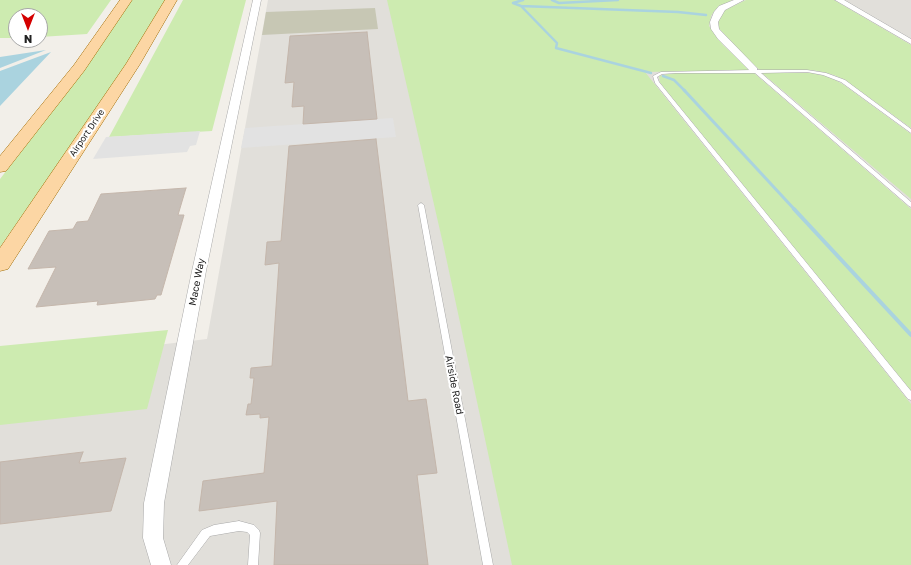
<!DOCTYPE html>
<style>
body{margin:0}
#map{position:relative;width:911px;height:565px;overflow:hidden;background:#f2efe9;font-family:"Golos Text",sans-serif}
canvas{display:block}
.north{position:absolute;left:8px;top:8px;width:40px;height:40px;box-sizing:border-box;background:#fff;border:1px solid #a7a7a7;border-radius:50%;rotate:180deg;font-size:11px;font-weight:700;line-height:16px;text-align:center;color:#222}
.north::after{content:'';display:block;margin:auto;width:14px;height:18px;background:#d40000;clip-path:polygon(50% 0,100% 100%,50% 72%,0 100%)}
</style>
<div id="map">
<canvas width="911" height="565"></canvas>
<div class="north">N</div>
</div>
<script>
const c = document.querySelector('canvas').getContext('2d');
c.lineJoin = 'round';
function paint(path, color) { c.fillStyle = color; c.fill(path, 'evenodd'); }
const poly = rows => new Path2D(rows.map(r => 'M' + r).join(''));
function trace(path, color, width, dash) { c.strokeStyle = color; c.lineWidth = width; c.lineCap = dash ? 'butt' : 'round'; c.setLineDash(dash || []); c.stroke(path); }
function label(font, color, halo, rows, align = 'center') {
  c.font = font + ' "Golos Text",sans-serif'; c.lineWidth = 4; c.setLineDash([]); c.textBaseline = 'middle'; c.strokeStyle = halo; c.fillStyle = color; for (const [text, x, y, turn = 0] of rows) {
    c.save(); c.translate(x, y); c.rotate((+turn || 0) * Math.PI / 180); c.textAlign = isNaN(turn) ? turn : align; if (halo) c.strokeText(text, 0, 0); c.fillText(text, 0, 0); c.restore();
  }
}
paint(poly([
 [268,0,911,0,911,565,0,565,0,364,207,339]
]), '#e1dfda');
paint(poly([
 [375,8,378,29,262,35,266,12]
]), '#c7c7b4');
paint(poly([
 [0,0,111,0,87,34,40,37,40,16,16,16,16,38,0,38],
 [131,0,166,0,144,37,103,100,0,247,0,179,86,67],
 [183,0,246,0,212,131,109,137],
 [387,0,732,0,715,10,711,16,709,26,723,45,750,70,645,72,911,404,911,565,512,565,444,248],
 [746,0,834,0,911,45,911,128,845,80,834,75,813,70,760,70,732,45,718,27,719,18,723,11],
 [672,73,754,73,911,209,911,391,660,83,659,76],
 [762,73,812,73,830,77,844,85,911,134,911,199],
 [168,330,147,409,0,425,0,346]
]), '#cdebb0');
paint(poly([
 [393,118,396,137,241,148,245,128],
 [200,131,196,145,190,146,187,152,93,159,106,137]
]), '#e2e2e2');
paint(poly([
 [46,50,0,68,0,57],
 [51,52,0,106,0,71]
]), '#aad3df');
trace(poly([
 [523,0,513,3,521,6,557,43,556,48,651,73],
 [552,0,559,3,618,0],
 [521,6,678,12,706,15],
 [663,76,674,80,685,91]
]), '#aad3df', 2.5);
trace(poly([
 [684,90,795,210]
]), '#aad3df', 3);
trace(poly([
 [794,209,911,335]
]), '#aad3df', 4);
const building = poly([
 [367,32,377,119,303,124,304,106,292,107,294,82,285,83,290,36,367,32],
 [376,139,408,401,426,399,437,473,417,475,428,565,274,565,277,501,199,511,203,481,264,473,269,417,260,418,260,414,246,415,248,404,251,404,254,378,250,378,251,368,272,366,279,263,265,265,267,242,281,241,289,146,376,139],
 [186,188,178,215,184,215,161,295,157,295,155,299,97,305,98,301,36,307,56,267,28,269,49,231,73,229,77,222,88,221,101,194,186,188],
 [83,452,79,463,126,458,111,511,0,524,0,462,83,452]
]);
paint(building, '#c7bfb8');
trace(building, '#c4b6ab', 1);
const lane = poly([
 [753,69,758,70,807,70,826,73,845,80,911,129,911,133,841,82,823,75,807,72,761,73,911,202,911,207,909,206,755,73,676,73,662,74,657,77,659,82,911,391,911,400,908,399,655,83,653,76,661,72,753,70,753,69],
 [421,203,424,205,493,565,483,565,418,205,421,203],
 [239,521,254,525,259,530,260,533,258,565,248,565,250,535,247,532,239,531,210,536,188,565,177,565,202,530,214,525,239,521]
]);
const street = poly([
 [253,0,261,0,206,271,164,503,163,538,171,565,151,565,143,538,144,503,192,271,253,0],
 [734,0,744,0,725,10,718,22,719,29,757,68,757,72,751,72,718,39,711,29,710,22,714,12,719,6,734,0],
 [835,0,844,0,911,39,911,44,835,0]
]);
const primary = poly([
 [120,0,132,0,84,71,6,171,0,172,0,156,74,65,120,0],
 [165,0,177,0,140,64,8,269,0,271,0,248,126,64,165,0]
]);
trace(lane, '#a9a9a9', 1);
trace(street, '#a9a9a9', 1);
trace(primary, '#a06b00', 1);
paint(lane, '#fff');
paint(street, '#fff');
paint(primary, '#fcd6a4');
label('9px', '#222', '#fff', [
 ["Airport Drive",87,133,-56]
]);
label('10px', '#222', '#fff', [
 ["Mace Way",197,282,-79],
 ["Airside Road",454,385,79]
]);
</script>
